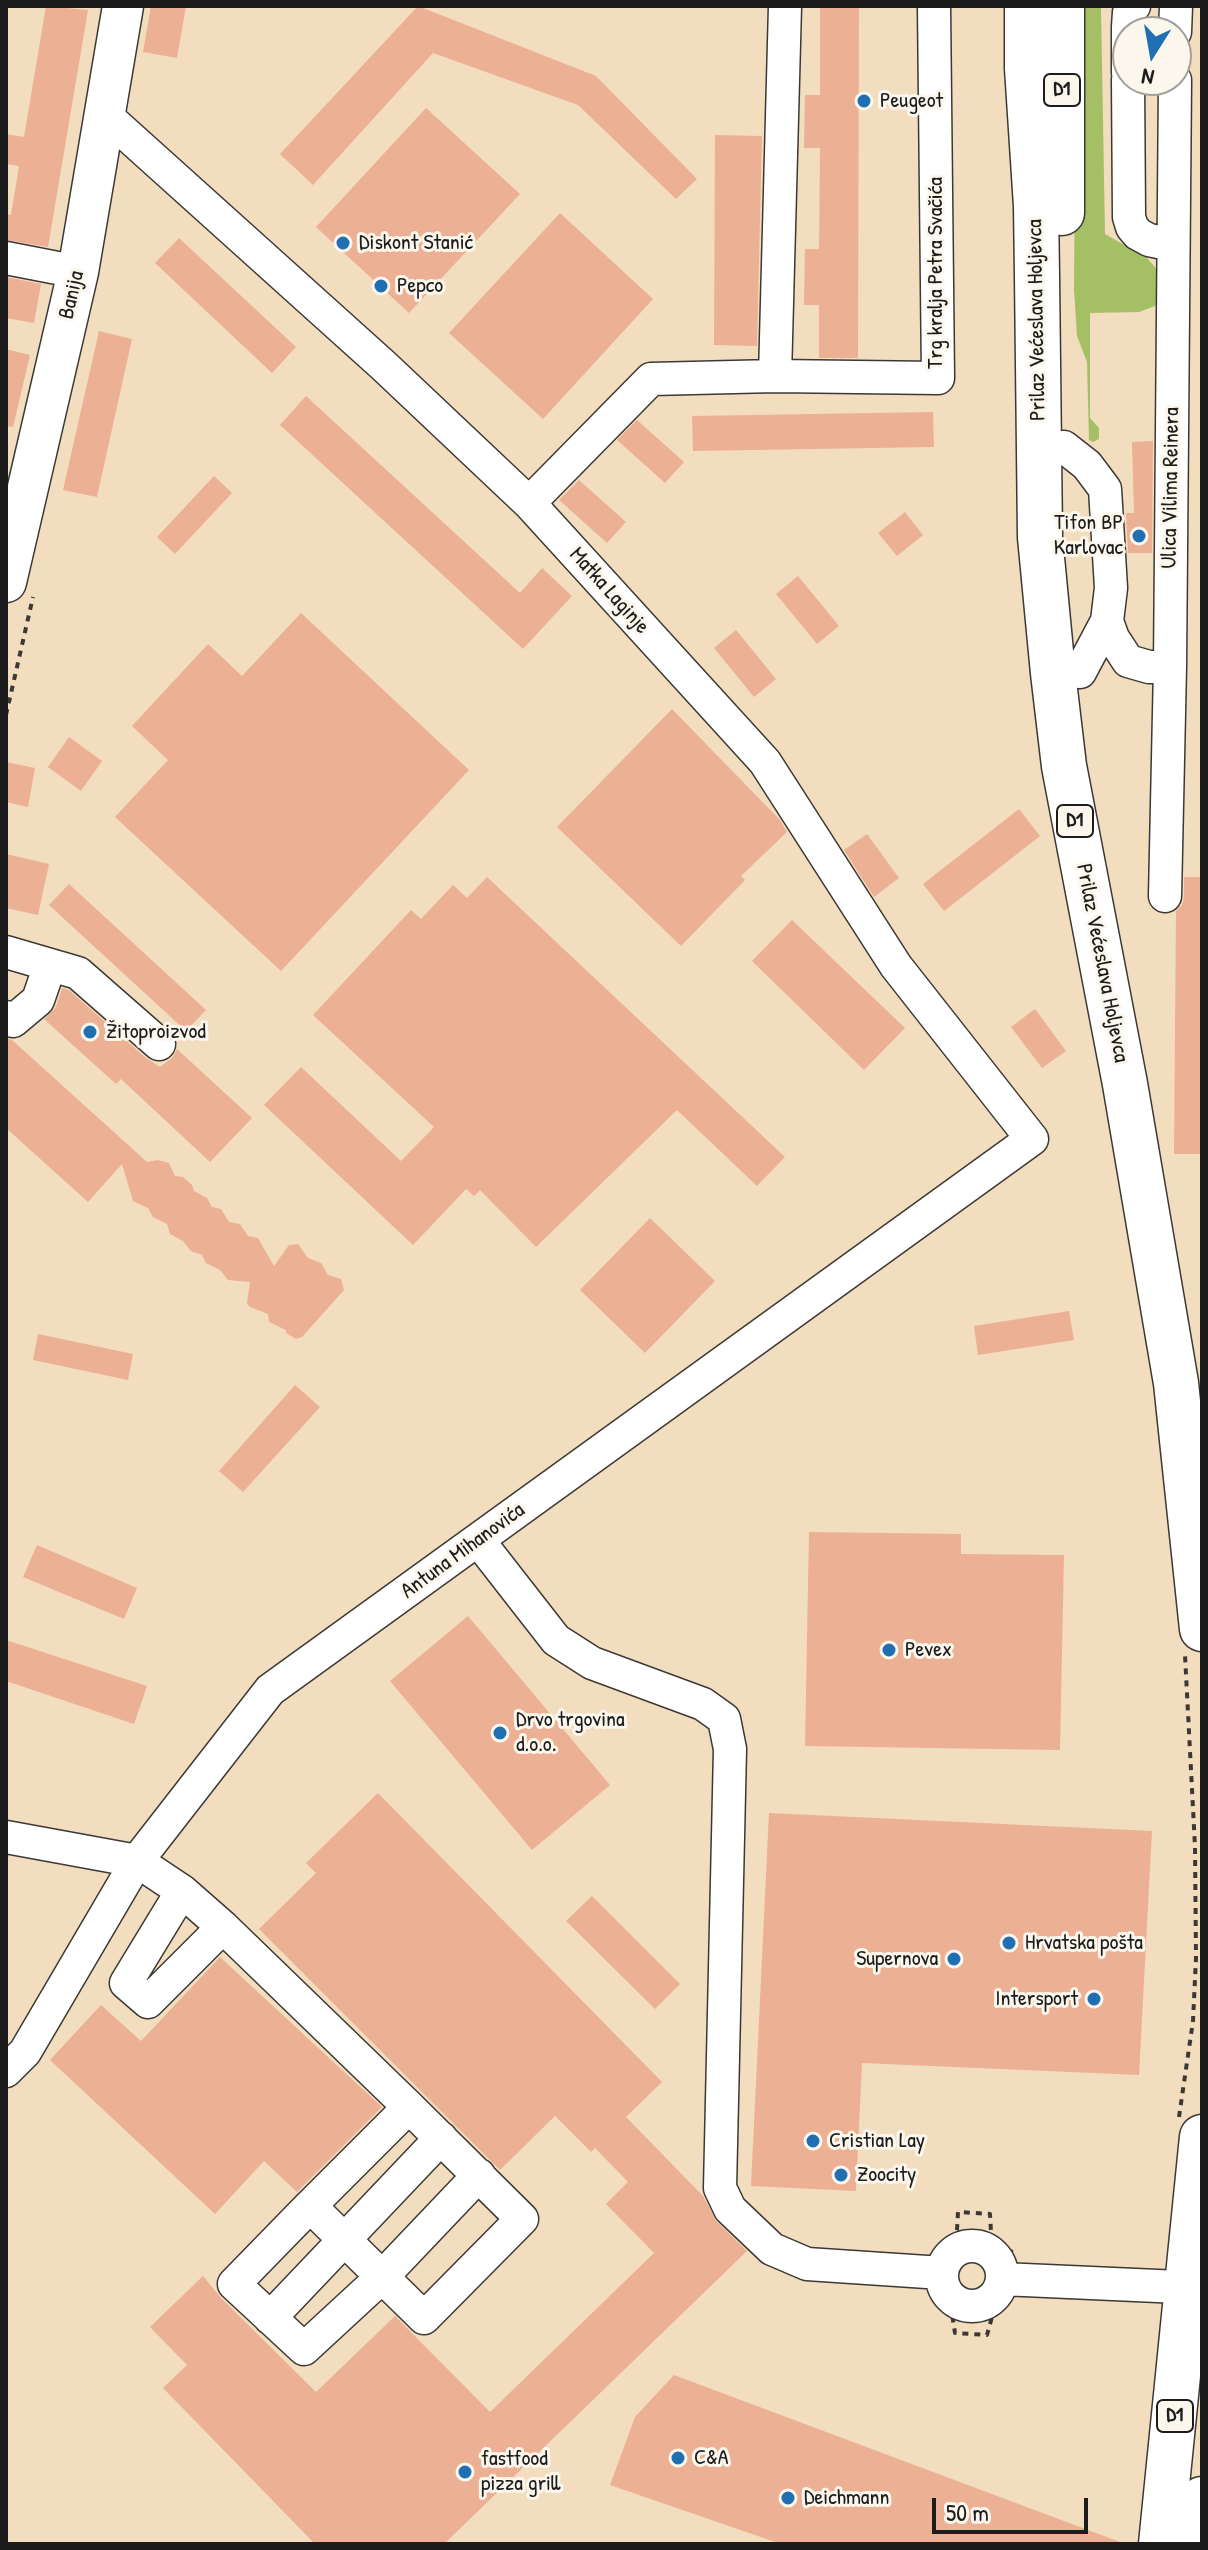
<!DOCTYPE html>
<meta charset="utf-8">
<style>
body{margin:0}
#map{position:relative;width:1208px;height:2550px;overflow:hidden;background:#f2ddbf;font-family:"Patrick Hand",sans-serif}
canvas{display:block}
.frame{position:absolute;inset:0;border:8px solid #1c1c1c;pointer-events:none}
.north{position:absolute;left:1112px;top:16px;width:80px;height:80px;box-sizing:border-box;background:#fbf7ec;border:2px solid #a29f99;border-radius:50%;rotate:191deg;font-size:22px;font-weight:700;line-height:32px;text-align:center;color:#1c1c1c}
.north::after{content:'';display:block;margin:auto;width:28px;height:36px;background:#1f6fb2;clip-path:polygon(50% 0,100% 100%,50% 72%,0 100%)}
.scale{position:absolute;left:932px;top:2498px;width:156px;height:36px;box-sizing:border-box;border:4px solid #1c1c1c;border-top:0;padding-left:10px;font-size:24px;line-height:28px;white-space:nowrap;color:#1c1c1c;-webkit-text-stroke:6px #fbf7ec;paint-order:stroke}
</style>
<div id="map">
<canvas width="1208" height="2550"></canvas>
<div class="frame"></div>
<div class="north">N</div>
<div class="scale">50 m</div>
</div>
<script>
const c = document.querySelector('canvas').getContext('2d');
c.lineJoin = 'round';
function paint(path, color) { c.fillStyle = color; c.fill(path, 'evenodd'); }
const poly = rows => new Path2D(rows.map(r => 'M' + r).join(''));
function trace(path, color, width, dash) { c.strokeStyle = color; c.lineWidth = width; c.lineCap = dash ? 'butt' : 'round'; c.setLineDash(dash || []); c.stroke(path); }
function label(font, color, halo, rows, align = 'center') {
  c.font = font + ' "Patrick Hand",sans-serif'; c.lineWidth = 6; c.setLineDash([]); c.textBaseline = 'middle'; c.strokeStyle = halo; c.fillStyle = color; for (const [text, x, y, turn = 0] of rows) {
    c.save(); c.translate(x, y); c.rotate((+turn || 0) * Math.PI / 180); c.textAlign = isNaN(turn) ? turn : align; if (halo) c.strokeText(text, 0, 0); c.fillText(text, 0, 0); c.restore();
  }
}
paint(poly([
 [1076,6,1104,6,1101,8,1105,234,1147,258,1154,266,1159,273,1165,302,1139,312,1090,313,1090,418,1099,428,1099,439,1093,442,1089,440,1087,362,1077,336,1074,289]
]), '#a5bf65');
paint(poly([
 [46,6,88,10,48,247,6,240,6,214,11,215,19,166,6,164,6,134,24,137],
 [151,6,186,6,177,58,143,52],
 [418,6,596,76,697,179,676,199,578,105,433,53,313,185,280,154],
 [820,6,859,6,858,358,819,358,819,305,804,305,805,249,819,249,820,148,804,148,805,95,820,95],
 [426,108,520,194,409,313,316,227],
 [715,135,762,136,757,346,714,345],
 [560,213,653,299,543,419,449,333],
 [179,238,296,347,272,373,155,263],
 [6,277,41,284,34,323,6,318],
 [99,331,132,339,97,497,63,490],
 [6,349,30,355,13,427,6,426],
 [306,396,520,593,542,568,572,596,523,649,280,425],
 [933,412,934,447,693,451,692,416],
 [637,420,684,462,665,483,617,440],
 [1153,441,1152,553,1128,553,1126,513,1134,513,1132,442],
 [214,476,232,493,175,554,157,537],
 [579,480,626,522,607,543,559,500],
 [905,512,923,535,897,556,878,533],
 [798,576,839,626,817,644,776,594],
 [301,613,469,770,281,971,115,817,168,760,132,726,208,644,242,676],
 [736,630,776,679,754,697,714,648],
 [672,709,780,820,787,832,741,876,745,880,681,946,557,827],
 [69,737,102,761,81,791,48,767],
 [6,762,35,768,28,807,6,802],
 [1019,809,1040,836,944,911,923,884],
 [867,834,899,878,874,897,844,850],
 [6,854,49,864,38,915,6,908],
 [487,877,785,1157,757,1186,677,1110,536,1247,480,1190,474,1196,466,1189,413,1245,264,1105,301,1067,401,1161,434,1127,313,1015,411,910,421,919,453,885,467,898],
 [1184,877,1202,877,1202,1154,1174,1154,1176,911,1182,905,1184,897],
 [69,884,206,1010,186,1031,49,905],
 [792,920,905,1028,864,1070,752,961],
 [62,988,69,990,146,1058,160,1067,173,1057,177,1049,252,1118,210,1162,121,1079,116,1084,44,1019,56,1007],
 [1035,1009,1066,1051,1042,1068,1011,1027],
 [6,1038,12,1040,147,1162,158,1160,169,1163,175,1176,183,1177,192,1185,194,1191,207,1198,212,1207,221,1209,229,1222,240,1224,248,1236,258,1238,274,1266,289,1245,298,1244,308,1258,321,1263,328,1275,341,1279,344,1290,302,1337,296,1339,286,1333,286,1330,269,1322,268,1314,250,1307,247,1303,250,1282,228,1280,220,1270,206,1263,202,1255,191,1251,183,1241,170,1234,167,1224,153,1217,148,1208,133,1201,122,1164,88,1202,6,1128],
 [650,1218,715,1281,645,1353,580,1290],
 [1069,1311,1074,1340,978,1355,974,1326],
 [38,1334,133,1354,128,1380,33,1360],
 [295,1385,320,1407,243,1492,219,1471],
 [809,1532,961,1534,961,1554,1064,1555,1060,1750,805,1746],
 [37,1545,137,1588,124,1619,23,1577],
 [468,1616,610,1785,532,1850,390,1681],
 [6,1640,147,1686,134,1724,6,1681],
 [378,1793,662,2082,626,2117,703,2196,717,2222,747,2251,444,2544,315,2544,163,2388,187,2365,150,2327,203,2276,221,2298,316,2392,395,2316,490,2412,654,2253,606,2204,628,2182,595,2148,591,2152,555,2116,500,2170,259,1929,316,1873,306,1863],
 [769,1813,1152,1831,1139,2075,862,2063,856,2191,751,2186],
 [592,1896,680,1984,655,2009,566,1921],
 [220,1957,382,2107,297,2192,264,2161,215,2214,50,2060,101,2005,141,2041],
 [674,2375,1120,2542,1119,2544,781,2544,610,2485,635,2417]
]), '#ecb094');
const minor = poly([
 [1175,32,1176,6],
 [1128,73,1128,27,1129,12,1134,6],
 [1128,80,1129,217,1132,227,1138,234,1149,240,1173,245],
 [6,258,78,272],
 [775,376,938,378,934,6],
 [1064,447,1087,465,1105,489,1111,588,1107,621,1113,638,1128,661,1149,667,1170,667],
 [529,503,651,379,775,376,785,6],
 [1080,672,1107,621],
 [1165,896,1170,667,1175,80],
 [6,952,78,973,159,1044],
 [6,1017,13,1021,38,1000,50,965],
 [478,1540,556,1640,592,1663,703,1704,724,1719,730,1749,720,2188,730,2209,772,2249,807,2264,942,2273],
 [6,1837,137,1861,182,1891,223,1927,148,2002,126,1983,182,1891],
 [223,1927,409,2107,522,2219,424,2318,310,2206,409,2107],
 [6,2071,25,2052,137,1861,270,1690,1032,1139,896,966,765,762,529,503,384,366,104,114],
 [310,2206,234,2284,304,2349,382,2277,479,2175],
 '942 2276a30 30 0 1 1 60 0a30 30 0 1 1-60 0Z',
 [1002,2279,1202,2288],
 [270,2318,441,2138]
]);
const major = poly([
 [6,582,78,272,123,6]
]);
const highway = poly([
 [1027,6,1027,68,1036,206,1037,277,1040,537,1053,673,1064,766,1125,1084,1176,1383,1202,1629],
 [1062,6,1062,213],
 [1161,2544,1202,2137],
 [1196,2544,1202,2499]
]);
trace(minor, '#3c3934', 35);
trace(major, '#3c3934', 43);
trace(highway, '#3c3934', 47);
trace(poly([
 [6,715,33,597],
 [1179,2117,1193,2021,1196,1958,1195,1847,1185,1655],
 [941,2248,957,2230,958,2212,990,2214,991,2232,997,2243,1008,2251,1013,2252],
 [939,2297,952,2314,955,2333,987,2335,992,2317,1002,2303]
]), '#3c3934', 4, [6, 6]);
trace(minor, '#fff', 32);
trace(major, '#fff', 40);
trace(highway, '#fff', 44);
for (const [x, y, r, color] of [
 [864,101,8,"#1f6fb2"],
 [343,243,8,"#1f6fb2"],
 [381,286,8,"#1f6fb2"],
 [1139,536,8,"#1f6fb2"],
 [90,1032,8,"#1f6fb2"],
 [889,1650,8,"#1f6fb2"],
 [500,1733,8,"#1f6fb2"],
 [1009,1943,8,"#1f6fb2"],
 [954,1959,8,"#1f6fb2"],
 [1094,1999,8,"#1f6fb2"],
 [813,2141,8,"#1f6fb2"],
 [841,2175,8,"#1f6fb2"],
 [678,2458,8,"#1f6fb2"],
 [465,2472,8,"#1f6fb2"],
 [788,2498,8,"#1f6fb2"]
]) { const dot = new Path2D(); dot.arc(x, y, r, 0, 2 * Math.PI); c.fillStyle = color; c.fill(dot); trace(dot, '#fbf7ec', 3); }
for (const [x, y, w] of [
 [1062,90,36],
 [1075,821,36],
 [1175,2416,36]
]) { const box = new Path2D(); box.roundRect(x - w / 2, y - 16, w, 32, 6); c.fillStyle = '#fbf7ec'; c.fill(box); trace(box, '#1c1c1c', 2); }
label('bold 20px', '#1c1c1c', null, [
 ["D1",1062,90],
 ["D1",1075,821],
 ["D1",1175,2416]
]);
label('22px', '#1c1c1c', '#fbf7ec', [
 ["Peugeot",880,101],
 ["Diskont Stanić",359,243],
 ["Pepco",397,286],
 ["Tifon BP",1123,523,"right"],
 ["Karlovac",1123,548,"right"],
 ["Žitoproizvod",106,1032],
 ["Pevex",905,1650],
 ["Drvo trgovina",516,1720],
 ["d.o.o.",516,1745],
 ["Hrvatska pošta",1025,1943],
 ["Supernova",938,1959,"right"],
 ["Intersport",1078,1999,"right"],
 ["Cristian Lay",829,2141],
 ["Zoocity",857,2175],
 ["C&A",694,2458],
 ["fastfood",481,2459],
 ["pizza grill",481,2484],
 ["Deichmann",804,2498]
], 'left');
label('22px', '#1c1c1c', '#fbf7ec', [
 ["Trg kralja Petra Svačića",936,273,-90],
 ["Banija",72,295,-77],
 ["Prilaz Većeslava Holjevca",1037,320,-91],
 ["Ulica Vilima Reinera",1171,488,-89],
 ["Matka Laginje",609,591,48],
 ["Prilaz Većeslava Holjevca",1102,963,79],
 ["Antuna Mihanovića",463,1551,-36]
]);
</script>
